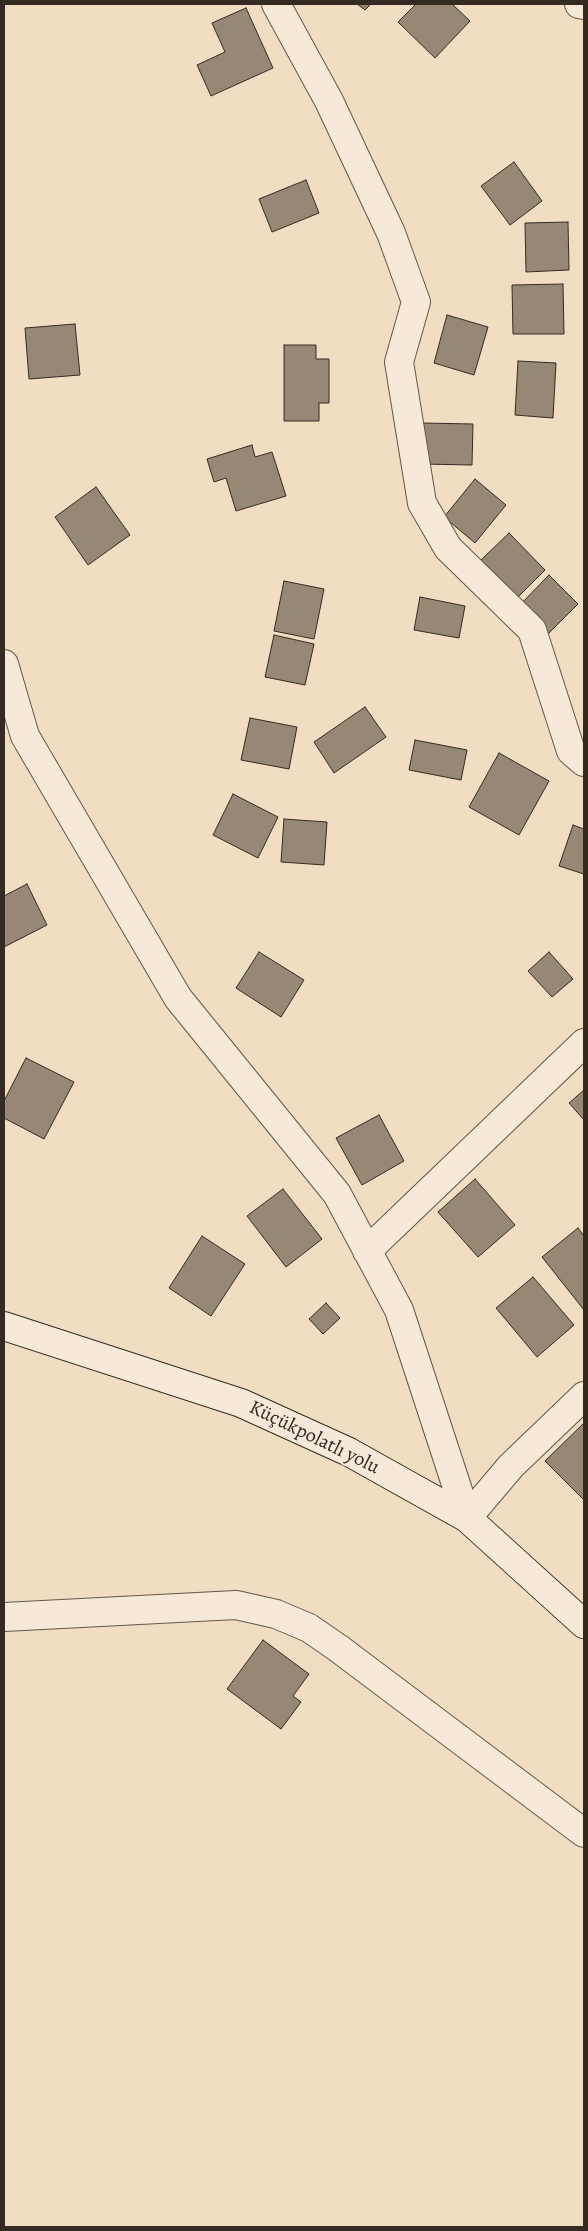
<!DOCTYPE html>
<meta charset="utf-8">
<style>
body{margin:0}
#map{position:relative;width:588px;height:2231px;overflow:hidden;background:#f1ddc1;font-family:Alegreya,serif}
canvas{display:block}
.frame{position:absolute;inset:0;border:5px solid #352a22;pointer-events:none}
</style>
<div id="map">
<canvas width="588" height="2231"></canvas>
<div class="frame"></div>
</div>
<script>
const c = document.querySelector('canvas').getContext('2d');
c.lineJoin = 'round';
function paint(path, color) { c.fillStyle = color; c.fill(path, 'evenodd'); }
const poly = rows => new Path2D(rows.map(r => 'M' + r).join(''));
function trace(path, color, width, dash) { c.strokeStyle = color; c.lineWidth = width; c.lineCap = dash ? 'butt' : 'round'; c.setLineDash(dash || []); c.stroke(path); }
function label(font, color, halo, rows, align = 'center') {
  c.font = font + ' Alegreya,serif'; c.lineWidth = 4.5; c.setLineDash([]); c.textBaseline = 'middle'; c.strokeStyle = halo; c.fillStyle = color; for (const [text, x, y, turn = 0] of rows) {
    c.save(); c.translate(x, y); c.rotate((+turn || 0) * Math.PI / 180); c.textAlign = isNaN(turn) ? turn : align; if (halo) c.strokeText(text, 0, 0); c.fillText(text, 0, 0); c.restore();
  }
}
const building = poly([
 [357,4,371,4,365,10,357,4],
 [416,4,452,4,470,21,435,58,398,22,416,4],
 [246,8,273,68,211,96,197,65,225,52,212,23,246,8],
 [514,162,542,201,510,225,481,186,514,162],
 [306,180,319,213,272,232,259,199,306,180],
 [568,222,569,270,526,272,525,223,568,222],
 [563,284,564,334,513,334,512,285,563,284],
 [447,315,488,327,474,375,434,363,447,315],
 [75,324,80,375,29,379,25,328,75,324],
 [284,345,316,345,316,359,329,359,329,403,319,403,319,421,284,421,284,345],
 [518,361,556,363,553,418,515,415,518,361],
 [422,423,473,424,472,465,421,464,422,423],
 [252,445,255,457,272,452,286,496,236,511,226,478,214,482,207,459,252,445],
 [475,479,506,505,475,543,444,517,475,479],
 [96,487,130,535,88,565,55,517,96,487],
 [509,533,545,570,516,599,479,562,509,533],
 [549,575,578,604,546,636,517,608,549,575],
 [284,581,324,589,314,639,274,631,284,581],
 [420,597,465,606,459,638,414,630,420,597],
 [274,635,314,644,305,685,265,677,274,635],
 [365,707,386,737,334,773,314,742,365,707],
 [250,718,297,727,289,769,241,760,250,718],
 [415,740,467,750,461,780,409,770,415,740],
 [499,753,549,781,519,835,469,807,499,753],
 [233,794,278,817,258,858,213,835,233,794],
 [284,819,327,822,324,865,281,862,284,819],
 [573,825,584,829,584,874,559,866,573,825],
 [27,884,47,925,4,947,4,896,27,884],
 [259,952,304,980,281,1017,236,988,259,952],
 [549,952,573,979,552,997,528,971,549,952],
 [26,1058,74,1082,44,1139,4,1118,4,1101,26,1058],
 [584,1090,584,1120,569,1103,584,1090],
 [379,1115,404,1161,362,1185,336,1138,379,1115],
 [475,1179,515,1225,478,1257,438,1212,475,1179],
 [283,1189,322,1239,286,1267,247,1216,283,1189],
 [578,1228,584,1236,584,1310,542,1257,578,1228],
 [202,1236,245,1264,211,1316,169,1288,202,1236],
 [533,1277,574,1325,537,1357,496,1308,533,1277],
 [326,1303,340,1318,323,1334,309,1319,326,1303],
 [584,1423,584,1500,545,1461,584,1423],
 [263,1640,309,1674,293,1696,301,1702,281,1729,227,1689,263,1640]
]);
paint(building, '#978775');
trace(building, '#352a22', 1);
const street = poly([
 [276,4,329,101,391,233,416,302,399,362,422,503,448,548,532,630,571,751,584,762],
 [579,4,584,5],
 [4,664,25,736,178,998,337,1194,399,1310,467,1518],
 [367,1251,584,1043],
 [467,1518,511,1466,584,1396],
 [4,1617,236,1605,276,1614,309,1628,338,1648,584,1833]
]);
const secondary = poly([
 [4,1326,241,1403,349,1452,467,1518,584,1624]
]);
trace(street, '#64574a', 30);
trace(secondary, '#352a22', 30);
trace(street, '#f6e9d7', 28);
trace(secondary, '#f6e9d7', 28);
label('20px', '#352a22', '#f6e9d7', [
 ["Küçükpolatlı yolu",314,1438,26]
]);
</script>
